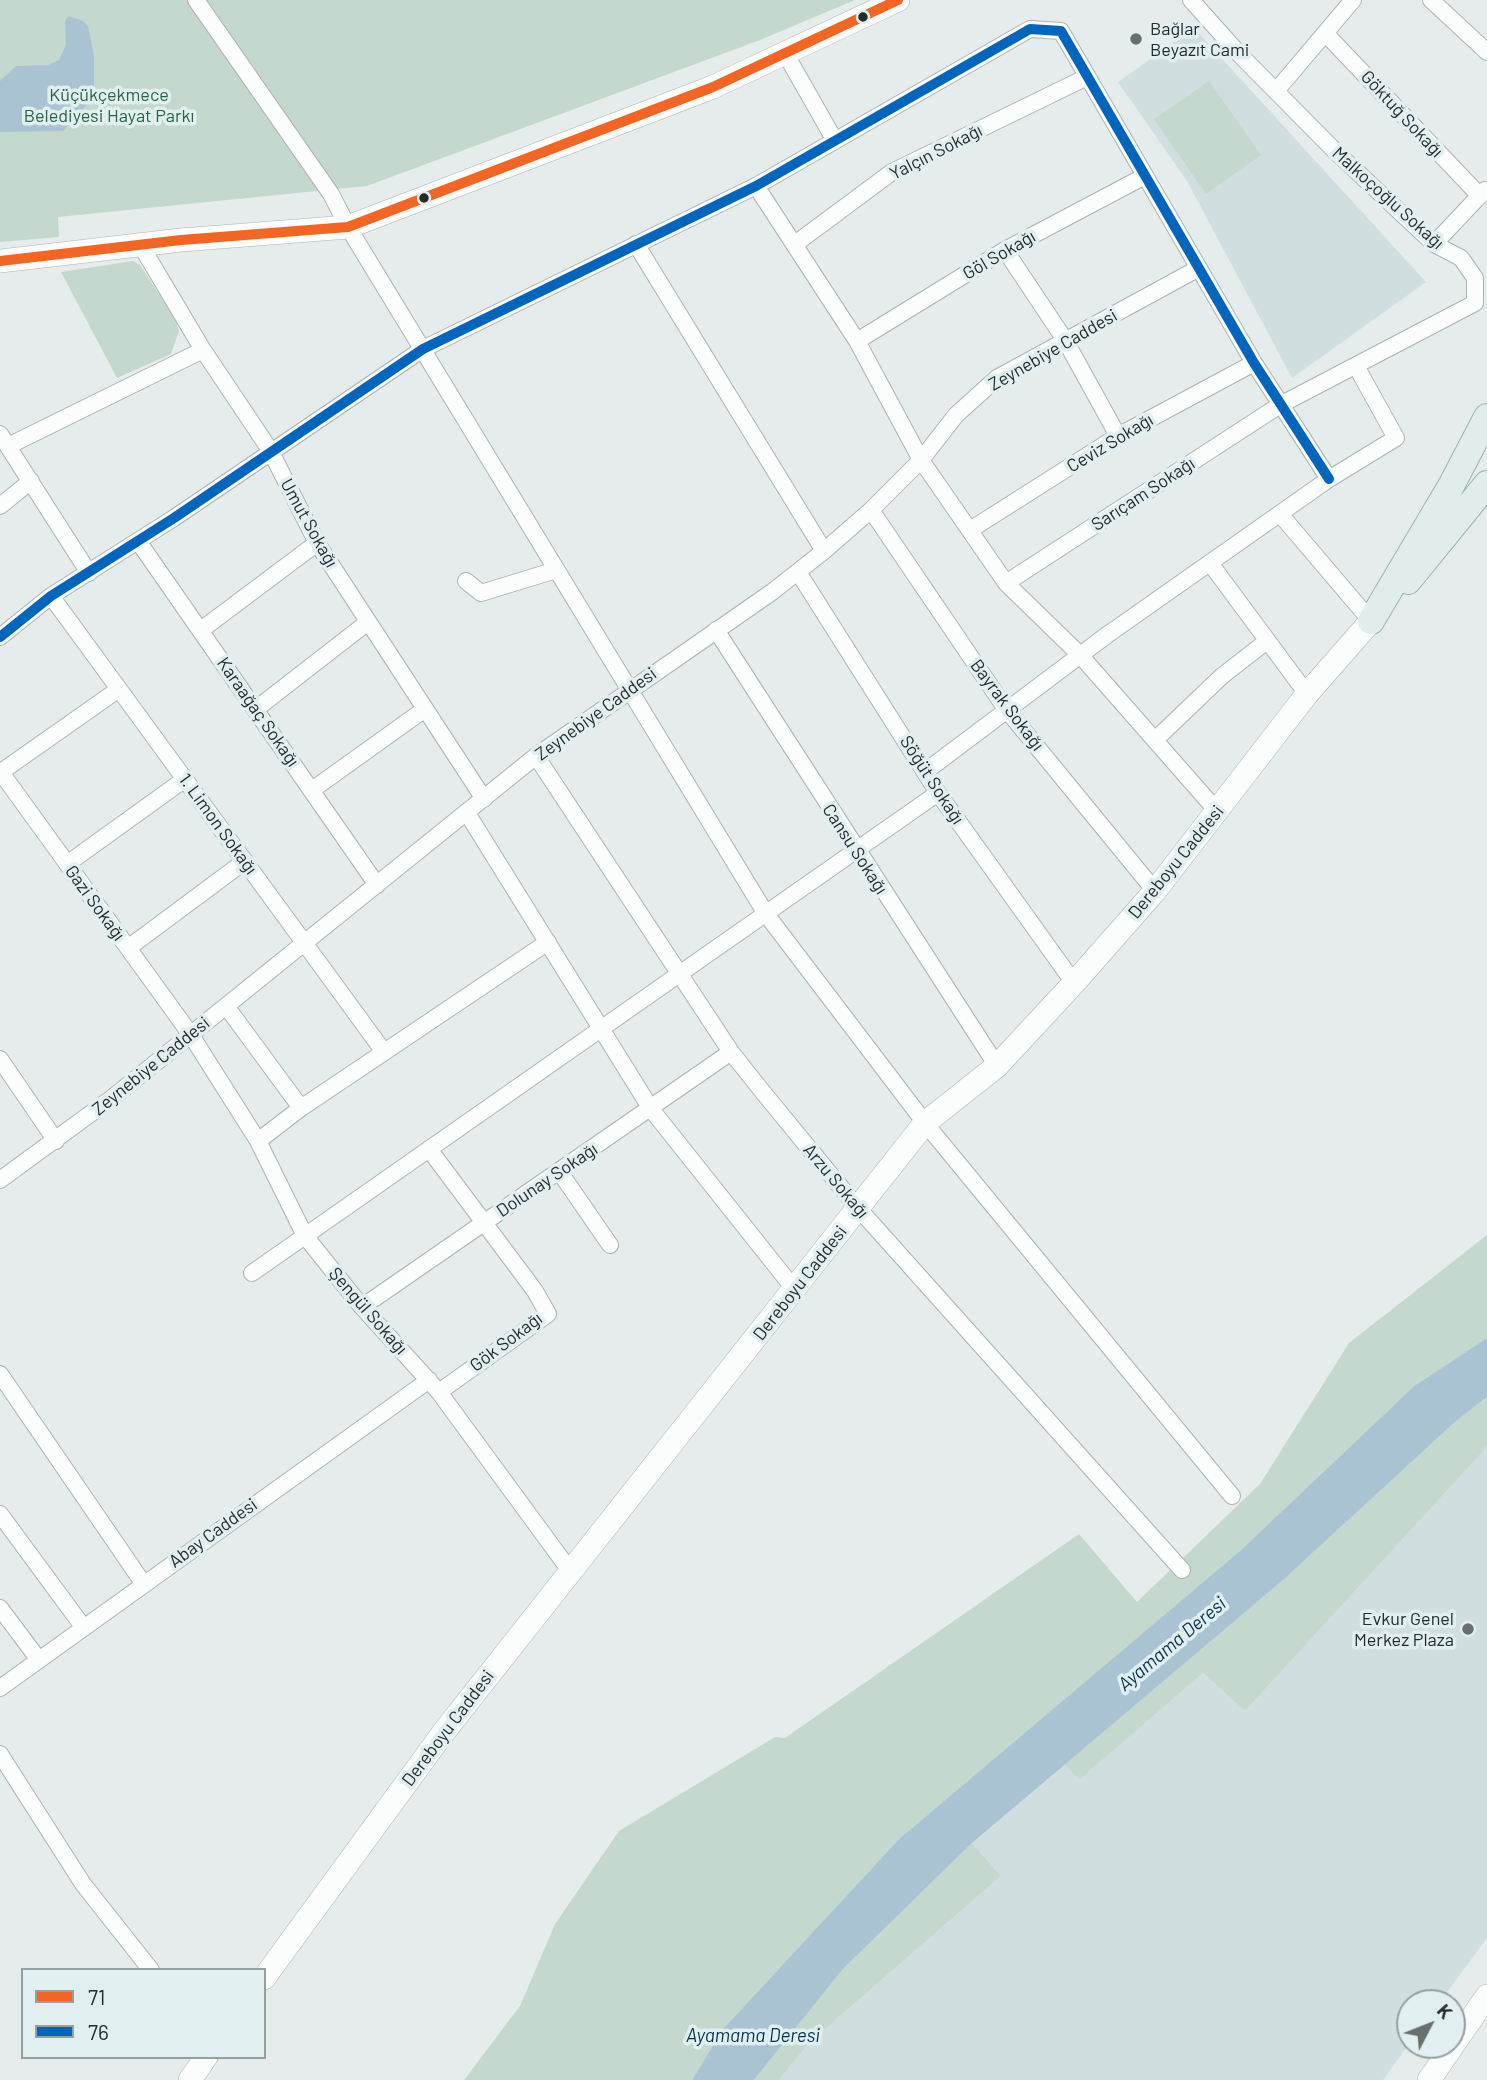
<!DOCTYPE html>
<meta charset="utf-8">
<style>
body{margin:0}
#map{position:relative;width:1487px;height:2080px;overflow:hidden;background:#e6ecec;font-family:Barlow,sans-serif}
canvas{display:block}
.legend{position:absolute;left:21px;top:1968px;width:245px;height:91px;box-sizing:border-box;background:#e2eff0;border:2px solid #96a0a1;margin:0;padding:9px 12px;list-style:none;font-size:21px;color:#252a2a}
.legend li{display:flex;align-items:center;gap:14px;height:35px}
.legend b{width:35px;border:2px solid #96a0a1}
.north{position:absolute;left:1396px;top:1989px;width:70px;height:70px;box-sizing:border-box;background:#e2eff0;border:2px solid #96a0a1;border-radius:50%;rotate:48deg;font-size:19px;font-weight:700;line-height:28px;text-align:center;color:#252a2a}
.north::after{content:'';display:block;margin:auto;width:24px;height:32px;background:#696e6e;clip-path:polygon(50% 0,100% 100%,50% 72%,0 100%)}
</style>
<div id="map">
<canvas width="1487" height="2080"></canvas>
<ul class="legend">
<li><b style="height:9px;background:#f26522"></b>71</li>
<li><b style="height:9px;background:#0065bd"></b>76</li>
</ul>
<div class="north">K</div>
</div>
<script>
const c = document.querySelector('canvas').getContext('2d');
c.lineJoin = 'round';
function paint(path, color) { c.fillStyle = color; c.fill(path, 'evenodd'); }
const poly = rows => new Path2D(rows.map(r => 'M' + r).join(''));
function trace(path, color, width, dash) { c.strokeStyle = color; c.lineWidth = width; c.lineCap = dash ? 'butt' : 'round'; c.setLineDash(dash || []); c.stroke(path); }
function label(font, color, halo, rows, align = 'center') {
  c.font = font + ' Barlow,sans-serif'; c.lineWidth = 7; c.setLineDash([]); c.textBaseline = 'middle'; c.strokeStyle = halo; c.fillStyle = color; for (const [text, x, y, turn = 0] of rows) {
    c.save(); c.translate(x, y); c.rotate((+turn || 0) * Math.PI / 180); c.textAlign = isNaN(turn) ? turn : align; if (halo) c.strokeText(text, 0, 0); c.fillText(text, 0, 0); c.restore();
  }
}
paint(poly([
 [1194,28,1426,282,1292,378,1187,181,1118,82],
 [1487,1447,1487,1938,1439,2003,1410,2003,1410,2043,1383,2080,779,2080,809,2043,1001,1876,972,1843,1064,1765,1080,1778,1203,1673,1245,1711]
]), '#d1dedf');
paint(poly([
 [0,0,855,0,760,40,367,186,58,217,59,237,0,242],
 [1209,81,1261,155,1206,194,1154,119],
 [133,261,140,265,176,320,179,331,171,354,117,378,61,272],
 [1487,1235,1487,1338,1414,1386,1241,1550,899,1839,723,2029,692,2080,464,2080,520,2006,555,1924,619,1831,775,1737,785,1738,1079,1534,1137,1602,1260,1484,1349,1343],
 [1487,1397,1487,1447,1245,1711,1203,1673,1080,1779,1064,1765,1282,1581,1455,1422],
 [972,1843,1001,1876,809,2043,779,2080,754,2080,843,1969]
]), '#c5d8cd');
paint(poly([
 [69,16,83,21,88,26,94,56,94,88,88,103,63,131,0,132,0,81,16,66,48,65,59,60,66,45,65,21],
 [1487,1338,1487,1397,1455,1422,1282,1581,972,1843,843,1969,754,2080,692,2080,723,2029,899,1839,1241,1550,1414,1386]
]), '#aac3d3');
const street = poly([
 [196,0,331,194,348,227,766,914,925,1123,1232,1496],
 [1431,0,1487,52],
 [1325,33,1480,196],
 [785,53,834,139],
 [1276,91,1353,0],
 [756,186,857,341,921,460,1006,583,1080,655,1217,811],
 [140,244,203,350,270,450,317,543,484,799],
 [636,244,824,551],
 [795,244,892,172,1087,77],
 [1434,244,1485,190],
 [1005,250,1065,340,1118,436],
 [857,341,1005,250,1145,176],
 [0,434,89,573],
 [8,446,203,350],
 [0,506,31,481],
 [871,510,1006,709,1155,891],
 [1280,514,1371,621],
 [970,530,1118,436,1254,363],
 [138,541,377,885],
 [1210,563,1307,694],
 [798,572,938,793,1074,983],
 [466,581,481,593,556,570],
 [1006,583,1280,405,1475,303,1475,278,1461,258,1434,244,1337,153,1241,56,1191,0],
 [51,596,384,1052],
 [201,630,317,543],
 [716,630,997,1066],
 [0,637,51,596,174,518,423,349,756,186,1030,29,1061,31,1254,363,1329,479],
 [256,709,368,622],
 [1155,740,1222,676,1267,641],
 [536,756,731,1052,762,1091,858,1208,1182,1570],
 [0,771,191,1035,258,1141,305,1236,362,1307,439,1392,571,1572],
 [926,771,1107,635,1329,479,1396,438,1356,366],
 [1,772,119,689],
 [312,790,425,709],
 [467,813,651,1109,795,1290],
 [67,864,185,779],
 [128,948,245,861],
 [226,1006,301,1108],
 [0,1059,56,1141],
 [258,1141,301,1108,548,942],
 [429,1149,535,1291,548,1314,439,1392],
 [559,1171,610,1245],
 [0,1180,112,1098,536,756,772,592,824,551,871,510,921,460,956,415,997,378,1199,268],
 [252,1273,938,793],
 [362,1307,731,1052],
 [0,1374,143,1583],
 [0,1514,84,1628],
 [0,1608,39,1660],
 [0,1688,429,1380],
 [0,1754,83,1884,151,1970]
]);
const secondary = poly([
 [0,261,181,240,348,227,713,87,898,0],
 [264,1978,443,1733,925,1123,997,1066,1074,983,1155,891,1307,694,1371,621],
 [190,2080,206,2057],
 [1429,2080,1487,1996]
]);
const primary = poly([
 [1408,581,1487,484],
 [1371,621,1451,486,1487,417]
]);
trace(street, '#adb2b2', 18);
trace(secondary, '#adb2b2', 24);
trace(primary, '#9ab3af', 28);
trace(street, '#fbfcfc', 16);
trace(secondary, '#fbfcfc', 23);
trace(primary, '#e0edeb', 26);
trace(poly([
 [0,261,181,240,348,227,713,87,898,0]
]), '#f26522', 10);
trace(poly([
 [0,637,51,596,174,518,423,349,756,186,1030,29,1061,31,1254,363,1329,479]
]), '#0065bd', 10);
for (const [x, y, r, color] of [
 [863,17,6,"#252a2a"],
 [1136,39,7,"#696e6e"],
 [424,198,6,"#252a2a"],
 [1468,1629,7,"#696e6e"]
]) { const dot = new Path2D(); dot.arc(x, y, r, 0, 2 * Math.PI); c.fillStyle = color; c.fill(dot); trace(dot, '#e2eff0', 2.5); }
label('18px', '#252a2a', '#e2eff0', [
 ["Bağlar",1150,29],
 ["Beyazıt Cami",1150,50],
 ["Evkur Genel",1454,1619,"right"],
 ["Merkez Plaza",1454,1640,"right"]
], 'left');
label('18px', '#296242', '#e2eff0', [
 ["Küçükçekmece",109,95],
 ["Belediyesi Hayat Parkı",109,116]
]);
label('18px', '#252a2a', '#e2eff0', [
 ["Göktuğ Sokağı",1402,114,47],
 ["Yalçın Sokağı",936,152,-27],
 ["Malkoçoğlu Sokağı",1388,198,42],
 ["Göl Sokağı",999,255,-30],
 ["Zeynebiye Caddesi",1053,350,-30],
 ["Ceviz Sokağı",1110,443,-31],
 ["Sarıçam Sokağı",1143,494,-33],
 ["Umut Sokağı",309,523,61],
 ["Bayrak Sokağı",1007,705,53],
 ["Karaağaç Sokağı",258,712,55],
 ["Zeynebiye Caddesi",596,714,-36],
 ["Söğüt Sokağı",932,780,57],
 ["1. Limon Sokağı",218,824,54],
 ["Cansu Sokağı",855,849,57],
 ["Dereboyu Caddesi",1176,862,-51],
 ["Gazi Sokağı",95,903,54],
 ["Zeynebiye Caddesi",151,1066,-39],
 ["Dolunay Sokağı",547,1180,-34],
 ["Arzu Sokağı",836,1181,50],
 ["Dereboyu Caddesi",800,1283,-52],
 ["Şengül Sokağı",368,1311,49],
 ["Gök Sokağı",506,1342,-37],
 ["Abay Caddesi",213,1533,-36],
 ["Dereboyu Caddesi",448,1728,-53]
]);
label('italic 19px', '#06324b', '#e2eff0', [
 ["Ayamama Deresi",1172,1644,-40],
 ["Ayamama Deresi",753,2036]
]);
</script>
